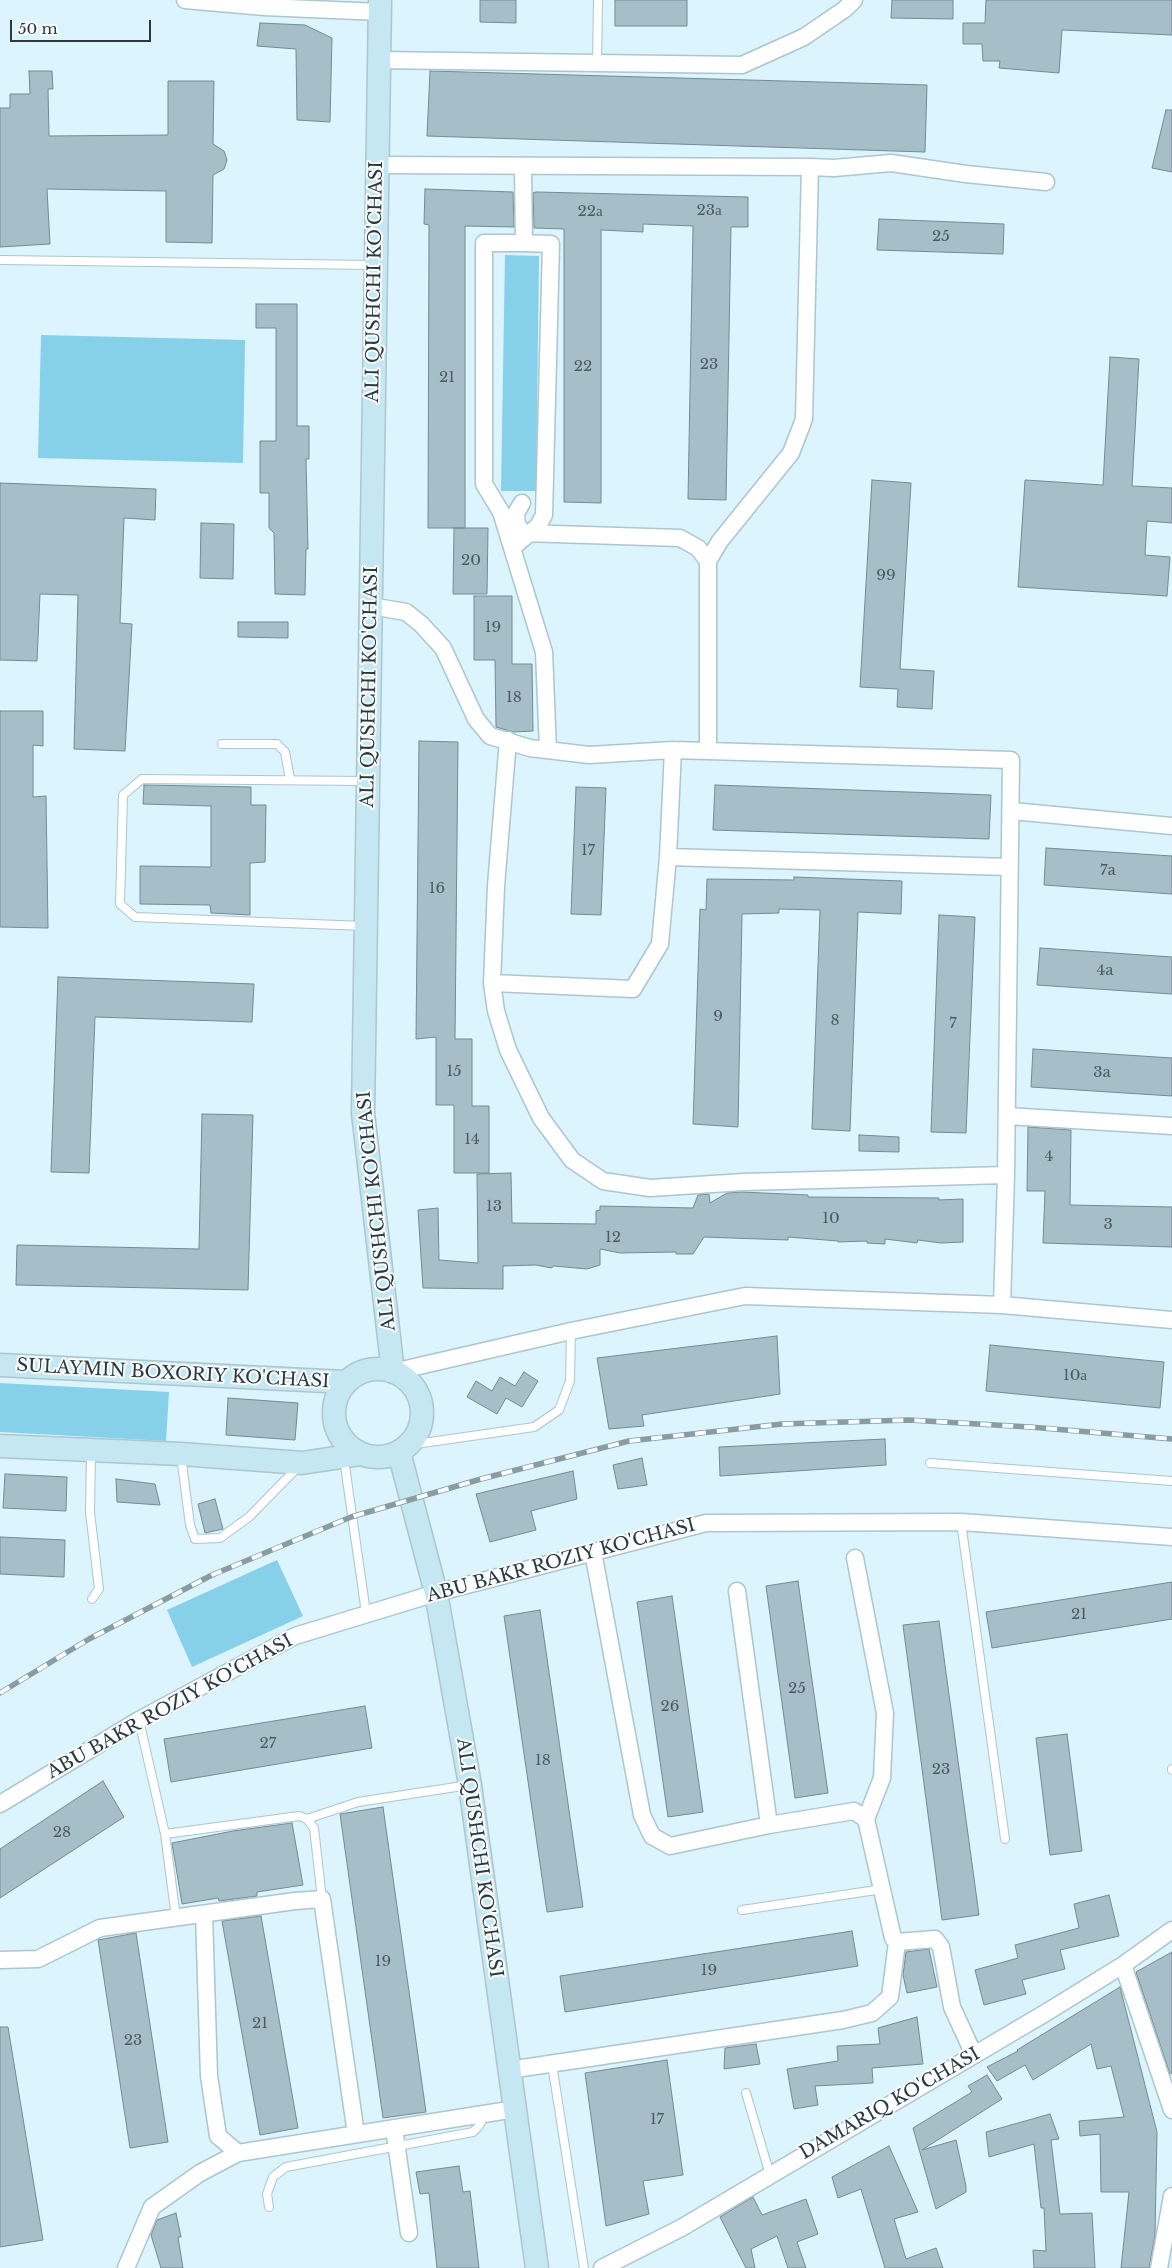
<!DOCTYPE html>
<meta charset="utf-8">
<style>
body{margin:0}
#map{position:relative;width:1172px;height:2268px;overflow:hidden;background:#dbf4fd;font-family:"Libre Baskerville",serif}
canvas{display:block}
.scale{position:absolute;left:10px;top:20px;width:141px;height:22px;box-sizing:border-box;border:2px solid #2e383c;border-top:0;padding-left:6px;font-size:15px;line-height:18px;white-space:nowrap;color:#2e383c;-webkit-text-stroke:4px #f8fdff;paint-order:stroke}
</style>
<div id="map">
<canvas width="1172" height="2268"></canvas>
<div class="scale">50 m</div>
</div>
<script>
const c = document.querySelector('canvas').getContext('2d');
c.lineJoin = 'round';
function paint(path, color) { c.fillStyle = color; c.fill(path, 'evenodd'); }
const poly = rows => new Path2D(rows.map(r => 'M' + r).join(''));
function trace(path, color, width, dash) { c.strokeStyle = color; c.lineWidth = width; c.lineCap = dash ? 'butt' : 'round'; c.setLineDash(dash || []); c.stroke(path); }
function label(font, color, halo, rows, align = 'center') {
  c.font = font + ' "Libre Baskerville",serif'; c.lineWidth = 4; c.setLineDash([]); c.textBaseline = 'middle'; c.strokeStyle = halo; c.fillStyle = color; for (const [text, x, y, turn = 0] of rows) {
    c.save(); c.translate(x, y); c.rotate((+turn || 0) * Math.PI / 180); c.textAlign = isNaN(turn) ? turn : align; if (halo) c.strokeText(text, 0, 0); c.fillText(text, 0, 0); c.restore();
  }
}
paint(poly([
 [505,255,539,256,536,491,501,491],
 [41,335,245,340,243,463,38,458],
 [0,1383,169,1392,166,1441,0,1432],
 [277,1560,303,1616,192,1667,167,1610]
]), '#86d0ea');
const building = poly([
 [480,0,516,0,516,23,480,22,480,0],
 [615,0,687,0,687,26,615,26,615,0],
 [892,0,953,0,953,19,891,18,892,0],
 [986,0,1172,0,1172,35,1062,30,1059,73,999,68,1000,61,983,61,982,44,963,44,963,23,985,23,986,0],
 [260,23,305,25,332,38,330,122,297,120,296,49,257,46,260,23],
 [29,71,52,71,53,89,48,89,49,136,168,135,168,81,214,81,213,144,224,151,227,160,224,169,213,175,212,243,166,242,166,191,47,189,50,244,0,247,0,108,10,108,10,94,30,94,29,71],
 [430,71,927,85,925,152,427,136,430,71],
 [1166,110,1172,110,1172,172,1152,168,1166,110],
 [425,189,513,192,514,227,465,226,465,528,428,528,429,225,424,224,425,189],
 [536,192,748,197,748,227,731,227,726,500,688,499,693,226,643,224,643,232,601,230,601,503,564,502,564,229,534,228,533,193,536,192],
 [879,219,1004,224,1003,254,877,250,879,219],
 [256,304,297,304,297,426,309,426,309,459,306,459,308,549,306,549,305,595,275,594,274,533,269,528,269,493,260,493,260,441,276,441,276,328,256,328,256,304],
 [1110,357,1139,359,1132,486,1172,488,1172,523,1147,521,1145,555,1170,557,1167,596,1018,587,1025,480,1103,485,1110,357],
 [872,480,911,483,900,669,934,671,932,709,897,707,898,689,860,687,872,480],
 [0,483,156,489,155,520,124,518,120,623,132,624,125,751,74,749,78,595,40,594,37,661,0,660,0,483],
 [201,523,234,524,233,579,200,578,201,523],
 [454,528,488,528,487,594,453,594,454,528],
 [474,596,512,596,512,664,532,664,533,731,513,732,496,727,495,660,474,660,474,596],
 [238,622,288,622,288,638,238,637,238,622],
 [0,711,43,711,43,746,33,745,33,797,46,796,48,928,0,927,0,711],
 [419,741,458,742,455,1039,472,1039,472,1106,489,1106,489,1173,454,1173,454,1105,436,1105,436,1037,416,1039,419,741],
 [144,785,251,787,251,805,266,805,265,862,250,863,250,915,211,913,210,905,140,904,140,866,211,867,211,806,143,804,144,785],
 [715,785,991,795,989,839,713,830,715,785],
 [576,787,606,788,601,915,571,914,576,787],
 [1046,848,1172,856,1172,894,1044,885,1046,848],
 [794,877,902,881,901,914,858,912,850,1131,812,1129,820,910,779,909,779,913,742,914,738,1127,693,1124,700,909,706,910,707,879,794,880,794,877],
 [939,915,975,917,966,1133,931,1132,939,915],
 [1040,948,1172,957,1172,994,1037,985,1040,948],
 [58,977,254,984,252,1022,95,1017,89,1173,51,1172,58,977],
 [1033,1049,1172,1058,1172,1096,1031,1087,1033,1049],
 [202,1114,253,1115,248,1290,16,1285,17,1245,199,1249,202,1114],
 [1028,1127,1071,1130,1070,1205,1172,1207,1172,1247,1043,1243,1045,1191,1027,1191,1028,1127],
 [859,1135,899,1137,899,1152,859,1151,859,1135],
 [511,1173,512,1223,596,1224,596,1211,600,1210,600,1206,693,1208,698,1195,709,1194,710,1203,727,1193,741,1192,808,1195,808,1197,939,1198,939,1200,963,1199,963,1242,941,1243,918,1240,917,1243,885,1239,885,1244,867,1243,867,1241,838,1242,838,1241,788,1237,788,1240,704,1237,693,1254,676,1254,676,1252,620,1253,600,1249,600,1265,587,1269,554,1266,551,1268,536,1265,503,1266,503,1289,423,1288,418,1210,438,1208,439,1260,478,1263,477,1174,511,1173],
 [777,1336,780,1394,642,1415,644,1426,609,1429,597,1358,777,1336],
 [990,1345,1164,1362,1160,1408,986,1391,990,1345],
 [524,1372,538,1381,522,1407,506,1398,497,1414,467,1397,476,1381,492,1391,500,1377,515,1386,524,1372],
 [228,1398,298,1403,295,1440,226,1435,228,1398],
 [885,1439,886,1465,720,1476,719,1447,885,1439],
 [642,1458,647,1485,618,1489,613,1465,642,1458],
 [573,1471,577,1499,531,1511,536,1530,490,1542,476,1494,573,1471],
 [5,1474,67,1477,66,1511,3,1508,5,1474],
 [116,1479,155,1484,160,1505,117,1502,116,1479],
 [215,1499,223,1529,205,1533,198,1504,215,1499],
 [0,1537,65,1540,64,1577,0,1574,0,1537],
 [798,1581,828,1793,795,1798,766,1586,798,1581],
 [1172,1582,1172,1619,992,1648,986,1612,1172,1582],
 [672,1596,703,1812,668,1817,637,1602,672,1596],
 [540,1610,583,1907,547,1912,504,1616,540,1610],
 [939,1621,979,1915,942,1920,903,1625,939,1621],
 [365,1706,372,1748,171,1782,164,1739,365,1706],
 [1067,1734,1082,1851,1050,1855,1036,1738,1067,1734],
 [103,1781,124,1817,0,1898,0,1849,103,1781],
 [383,1807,426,2112,383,2118,340,1814,383,1807],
 [292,1823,303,1885,257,1892,257,1896,219,1901,218,1898,182,1904,172,1843,233,1831,292,1823],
 [1109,1895,1119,1936,1060,1950,1065,1969,1022,1980,1026,1994,984,2005,975,1970,1018,1958,1015,1945,1079,1928,1074,1904,1109,1895],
 [261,1916,298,2128,260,2135,222,1921,261,1916],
 [852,1931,858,1966,565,2012,560,1976,852,1931],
 [136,1933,168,2142,130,2148,98,1940,136,1933],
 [929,1949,937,1987,907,1993,903,1975,906,1952,929,1949],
 [1172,1952,1172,2073,1170,2074,1136,1972,1172,1952],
 [1120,1987,1157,2132,1155,2235,1149,2268,1121,2268,1129,2192,1101,2192,1100,2134,1080,2136,1079,2121,1124,2117,1111,2066,1097,2069,1091,2044,1033,2080,1025,2065,997,2081,987,2067,1018,2051,1017,2050,1120,1987],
 [917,2017,923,2064,872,2068,873,2083,815,2086,818,2105,794,2109,787,2069,838,2061,837,2046,880,2044,878,2028,917,2017],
 [0,2027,8,2027,43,2240,0,2247,0,2027],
 [756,2044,760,2064,724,2069,725,2048,756,2044],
 [667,2060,683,2175,643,2181,649,2214,606,2226,585,2073,667,2060],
 [987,2075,1002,2099,922,2150,956,2140,966,2186,966,2192,936,2209,913,2128,972,2092,968,2086,987,2075],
 [1050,2114,1059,2139,1051,2140,1060,2214,1092,2213,1095,2268,1034,2268,1033,2250,1046,2251,1044,2208,1041,2208,1034,2144,989,2157,986,2132,1050,2114],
 [889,2146,918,2212,894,2219,906,2259,936,2248,943,2268,885,2268,861,2189,838,2198,832,2177,889,2146],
 [459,2166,463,2192,470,2191,479,2268,437,2268,429,2193,420,2194,416,2172,459,2166],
 [753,2197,762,2215,806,2199,818,2234,797,2242,806,2268,788,2268,777,2236,751,2249,755,2268,746,2268,720,2217,753,2197],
 [176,2213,181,2237,178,2237,183,2268,161,2268,151,2235,157,2220,176,2213]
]);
paint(building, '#a6bec7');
trace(building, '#748a93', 1);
const lane = poly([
 [597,63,598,0],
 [0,260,373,265],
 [222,744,277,744,285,752,290,779],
 [364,926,135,917,120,904,123,795,142,779,365,781],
 [409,1445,534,1427,559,1410,570,1381,571,1331],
 [91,1452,90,1512,99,1589,92,1599],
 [181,1456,190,1525,195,1539,220,1538,249,1517,299,1466],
 [344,1459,366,1613],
 [930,1463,1172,1481],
 [961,1522,1005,1839],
 [139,1720,165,1834,176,1918],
 [1172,1770,1172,1769],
 [307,1819,358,1802,469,1785],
 [165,1834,299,1816,307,1819,314,1828,322,1899],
 [742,1910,883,1889],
 [552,2064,584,2268],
 [746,2093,770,2175],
 [269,2207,267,2194,273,2177,286,2167,473,2132,479,2126,485,2114]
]);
const street = poly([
 [185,0,264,7,380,12],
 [378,60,742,65,804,37,845,9,854,0],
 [376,165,810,167,804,419,791,453,720,541,708,561,708,751,1011,760,1006,1175,1002,1305],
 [523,166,524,243,484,243,484,484,501,512,544,652,548,750],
 [810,167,834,168,891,163,966,174,1046,182],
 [522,503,516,513,517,525,524,533,680,538,698,548,708,561],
 [512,548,538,526,544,515,551,244,524,243],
 [371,606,406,612,421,624,443,648,476,719,490,736,530,748,589,755,673,750,708,751],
 [508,740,496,886,492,983,496,1011,508,1050,541,1118,572,1160,603,1181,650,1188,744,1182,1006,1175],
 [1012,811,1172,826],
 [668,857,1009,867],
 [492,983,633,989,660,944,668,857,673,750],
 [1007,1116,1172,1126],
 [393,1372,571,1331,745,1296,1002,1305,1172,1320],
 [593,1552,642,1815,652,1836,670,1846,769,1825,854,1811,866,1819,893,1938,897,1942,935,1939,941,1947,952,2007,974,2055],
 [855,1558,885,1713,882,1778,866,1819],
 [737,1591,769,1825],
 [0,1804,139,1720,295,1636,436,1593,706,1523,961,1522,1172,1537],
 [204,1914,209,2076,218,2136,238,2153],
 [0,1960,38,1959,100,1928,295,1901,322,1899,356,2134],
 [1123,1965,1172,2110],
 [509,2070,843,2020,872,2013,890,1997,897,1942],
 [394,2128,409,2233],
 [126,2268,152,2207,200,2173,238,2153,515,2109],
 [602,2268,681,2228,1047,2012,1123,1965,1172,1930],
 [1159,2268,1172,2196]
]);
const secondary = poly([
 [380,0,363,1113,393,1372],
 [0,1365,346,1382],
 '334 1413a44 44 0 1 1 88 0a44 44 0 1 1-88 0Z',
 [0,1446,181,1454,302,1463,361,1454],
 [399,1452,436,1593,470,1785,537,2268]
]);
trace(lane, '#adc5ce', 10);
trace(street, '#adc5ce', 19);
trace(secondary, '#adc5ce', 25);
trace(lane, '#fff', 8);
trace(street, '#fff', 16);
trace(secondary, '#c5e7f1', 22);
const rail = poly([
 [0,1693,89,1639,212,1575,351,1517,481,1479,629,1441,782,1424,909,1420,1030,1427,1172,1439]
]);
trace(rail, '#8a9ca3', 5.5);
trace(rail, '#f8fdff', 4, [11]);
label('15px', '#4c5a5f', null, [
 ["23а",709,211],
 ["22а",590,212],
 ["25",941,237],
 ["23",709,365],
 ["22",583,367],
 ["21",447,378],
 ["20",471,561],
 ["99",886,576],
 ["19",493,628],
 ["18",514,698],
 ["17",588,851],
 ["7a",1108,871],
 ["16",437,889],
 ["4a",1105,971],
 ["9",718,1017],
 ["8",835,1021],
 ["7",953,1024],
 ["15",454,1072],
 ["3a",1102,1073],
 ["14",472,1140],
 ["4",1049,1157],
 ["13",494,1207],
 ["10",831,1219],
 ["3",1108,1225],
 ["12",613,1238],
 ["10а",1075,1376],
 ["21",1079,1615],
 ["25",797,1689],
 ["26",670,1707],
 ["27",268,1744],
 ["18",543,1761],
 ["23",941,1770],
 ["28",62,1833],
 ["19",383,1962],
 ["19",709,1971],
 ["21",260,2024],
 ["23",133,2041],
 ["17",657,2120]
]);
label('18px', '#2e383c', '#f8fdff', [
 ["ALI QUSHCHI KO'CHASI",375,282,-89],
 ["ALI QUSHCHI KO'CHASI",370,687,-89],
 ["ALI QUSHCHI KO'CHASI",377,1211,-96],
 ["SULAYMIN BOXORIY KO'CHASI",173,1374,3],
 ["ABU BAKR ROZIY KO'CHASI",561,1561,-15],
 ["ABU BAKR ROZIY KO'CHASI",170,1707,-29],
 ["ALI QUSHCHI KO'CHASI",479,1858,82],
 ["DAMARIQ KO'CHASI",890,2104,-30]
]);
</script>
